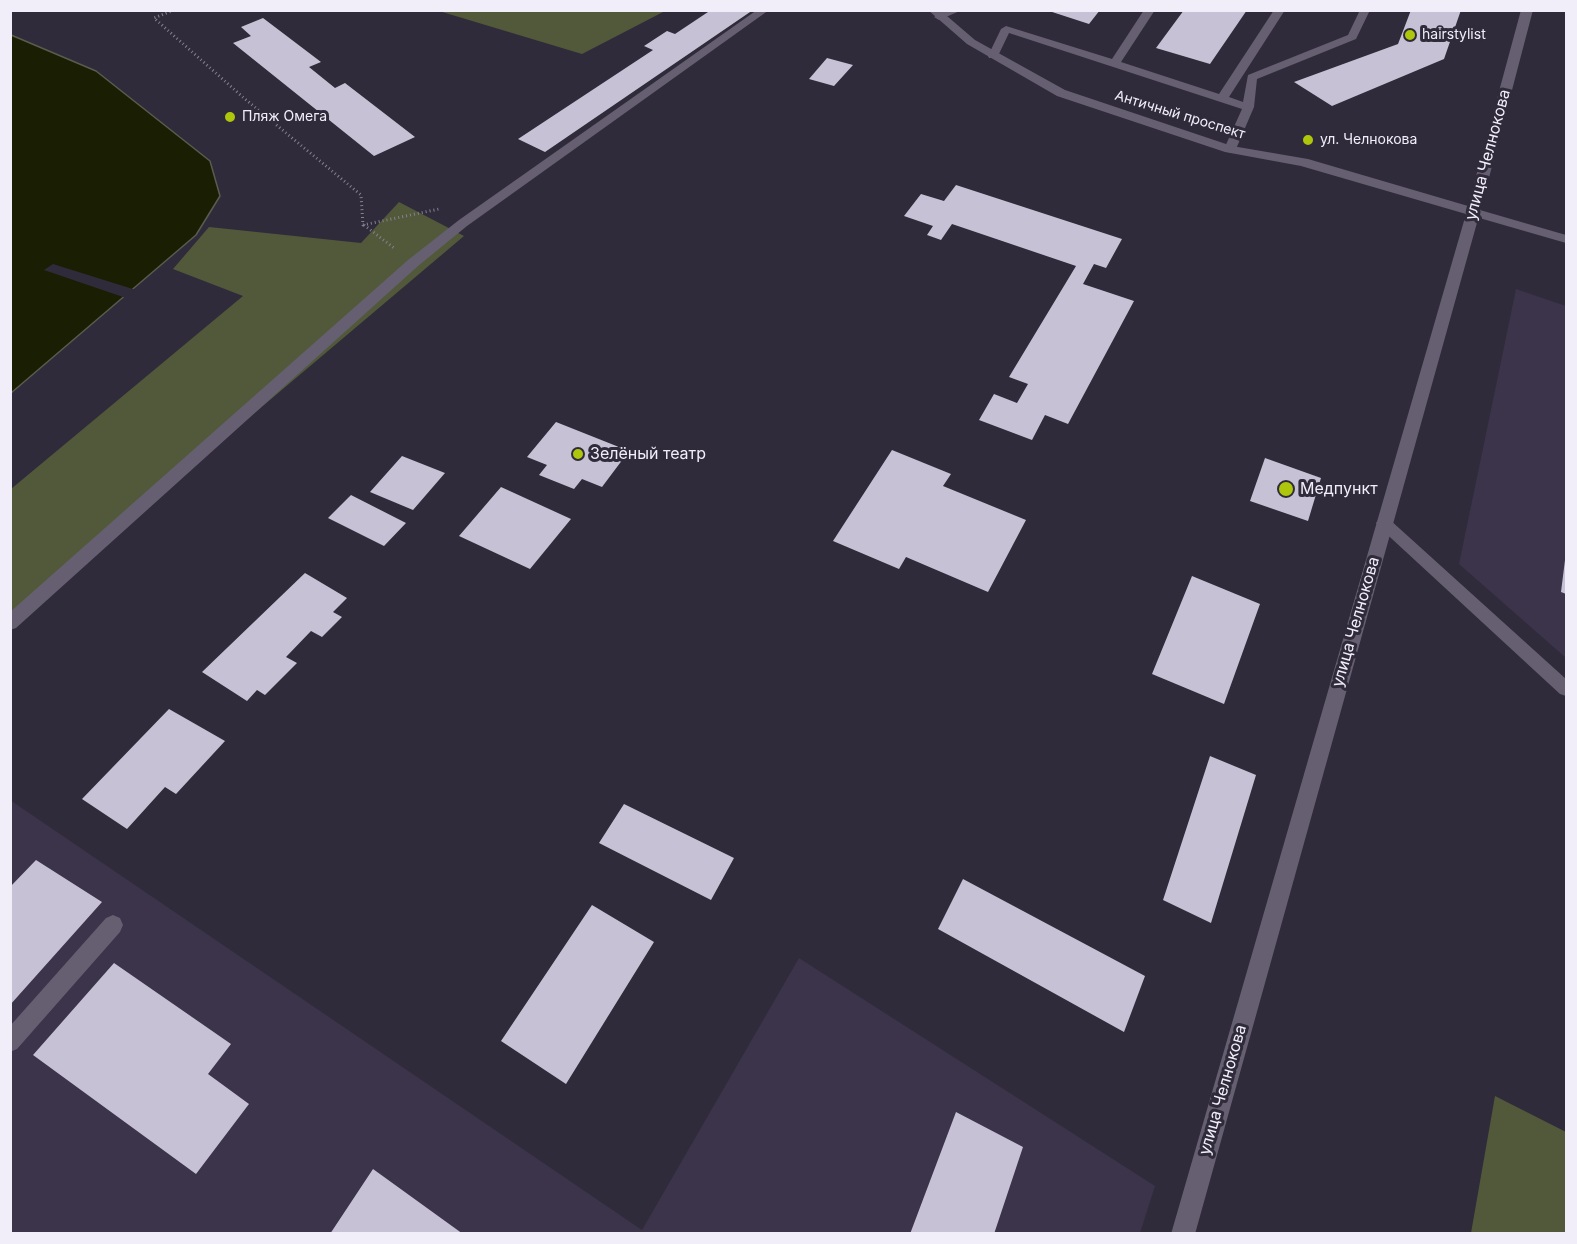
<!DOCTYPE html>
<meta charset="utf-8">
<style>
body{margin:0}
#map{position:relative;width:1577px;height:1244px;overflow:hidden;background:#302b3b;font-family:Inter,sans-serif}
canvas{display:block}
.frame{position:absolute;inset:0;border:12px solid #f1eef9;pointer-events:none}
</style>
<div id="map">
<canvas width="1577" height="1244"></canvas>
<div class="frame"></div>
</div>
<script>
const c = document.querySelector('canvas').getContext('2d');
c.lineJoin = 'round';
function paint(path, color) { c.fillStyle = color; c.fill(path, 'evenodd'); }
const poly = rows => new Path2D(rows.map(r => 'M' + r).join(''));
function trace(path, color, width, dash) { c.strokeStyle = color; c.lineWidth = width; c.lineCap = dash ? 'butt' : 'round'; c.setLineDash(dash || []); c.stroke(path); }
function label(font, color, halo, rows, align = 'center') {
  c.font = font + ' Inter,sans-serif'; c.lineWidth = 6; c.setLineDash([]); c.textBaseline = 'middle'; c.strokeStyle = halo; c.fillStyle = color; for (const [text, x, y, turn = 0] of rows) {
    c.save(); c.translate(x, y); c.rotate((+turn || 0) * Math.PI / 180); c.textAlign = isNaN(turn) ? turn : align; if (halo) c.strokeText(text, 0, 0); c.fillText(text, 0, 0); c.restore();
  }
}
paint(poly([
 [1516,289,1566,306,1566,658,1459,564],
 [10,800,642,1230,799,958,1155,1186,1140,1233,11,1233]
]), '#3b344a');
paint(poly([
 [661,11,663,12,582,54,439,11],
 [399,202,464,236,77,563,11,623,11,489,243,296,173,269,209,227,361,243],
 [1495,1096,1566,1132,1566,1233,1471,1233]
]), '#52593a');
const water = poly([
 [11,35,96,71,210,161,220,196,196,235,11,393,11,35]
]);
paint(water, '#1a1e03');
trace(water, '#5a5c4d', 1.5);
paint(poly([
 [53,264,136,290,126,298,44,270]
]), '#302b3b');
paint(poly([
 [711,10,753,10,545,152,518,139,653,50,644,46,667,31,675,34],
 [1046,10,1100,10,1089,24],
 [1184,10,1247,10,1210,64,1156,48],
 [1411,10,1461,10,1444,59,1332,106,1294,82,1398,44],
 [263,18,321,62,309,67,335,88,345,83,415,137,374,156,233,43,251,36,241,27],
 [827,58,853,65,834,86,809,79],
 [956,185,1122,239,1106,268,1094,264,1083,284,1134,301,1068,424,1045,415,1032,440,979,420,994,394,1017,403,1028,384,1009,377,1076,266,952,224,941,240,927,235,933,226,904,216,921,194,944,201],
 [556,422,629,451,602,487,582,479,574,489,539,475,547,465,527,457],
 [892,450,951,474,943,486,1026,520,988,592,906,557,899,569,833,541],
 [402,456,445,473,413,510,370,492],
 [1265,458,1321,478,1308,521,1250,501],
 [501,487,571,519,530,569,459,536],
 [351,495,406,523,384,546,328,518],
 [1565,560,1566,560,1566,594,1561,592],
 [305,573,347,598,333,612,342,617,322,637,311,631,286,657,297,663,265,695,257,690,247,701,202,672],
 [1192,576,1260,604,1224,704,1152,674],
 [169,709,225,741,176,794,165,787,127,829,82,799],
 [1210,756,1256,775,1211,923,1163,900],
 [624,804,734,858,711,900,599,843],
 [36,860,102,902,10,1005,10,887],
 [963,879,1145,976,1124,1032,938,929],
 [592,905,654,942,566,1084,501,1041],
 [114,963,231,1044,208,1074,249,1104,196,1174,33,1055],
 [956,1112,1023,1147,994,1234,910,1234],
 [373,1169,463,1234,330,1234]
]), '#c7c1d5');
trace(poly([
 [174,10,154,18,245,99,361,195,363,225,439,209],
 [364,225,394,248]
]), '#85818e', 3, [1, 3]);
paint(poly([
 [757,10,769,10,467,226,418,266,16,628,10,630,10,612,408,260,459,220,757,10],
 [946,10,962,10,939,20,934,17,946,10],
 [1144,10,1155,10,1121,62,1219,94,1274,10,1285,10,1229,97,1243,102,1248,75,1348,35,1360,10,1370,10,1356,39,1257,79,1254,107,1236,149,1230,153,1224,149,1242,109,1009,33,997,58,989,58,988,56,1001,29,1006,26,1112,59,1144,10],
 [1473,208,1566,235,1566,243,1469,215,1467,212,1469,209,1473,208],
 [1384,517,1389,519,1566,679,1566,696,1560,694,1379,527,1376,523,1379,519,1384,517],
 [113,915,120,918,123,925,120,932,17,1049,10,1052,10,1026,106,918,113,915]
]), '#655f71');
paint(poly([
 [928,10,940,10,975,40,1065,90,1232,146,1308,159,1468,206,1521,10,1533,10,1480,212,1195,1234,1171,1234,1466,214,1301,166,1225,152,1057,96,967,44,928,10]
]), '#655f71');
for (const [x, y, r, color] of [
 [1410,35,6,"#aec60b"],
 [230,117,6,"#aec60b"],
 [1308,140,6,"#aec60b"],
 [578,454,6,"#aec60b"],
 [1286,489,8,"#aec60b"]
]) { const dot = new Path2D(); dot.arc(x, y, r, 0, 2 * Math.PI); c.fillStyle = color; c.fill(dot); trace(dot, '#302b3b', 2); }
label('14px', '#f1eef9', '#302b3b', [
 ["hairstylist",1422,35],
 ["Пляж Омега",242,117],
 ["ул. Челнокова",1320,140]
], 'left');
label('14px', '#f1eef9', '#302b3b', [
 ["Античный проспект",1180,115,17]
]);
label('16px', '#f1eef9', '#302b3b', [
 ["улица Челнокова",1488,155,-75],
 ["улица Челнокова",1356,622,-74],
 ["улица Челнокова",1223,1090,-74]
]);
label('16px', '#f1eef9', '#302b3b', [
 ["Зелёный театр",590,454],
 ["Медпункт",1300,489]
], 'left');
</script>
